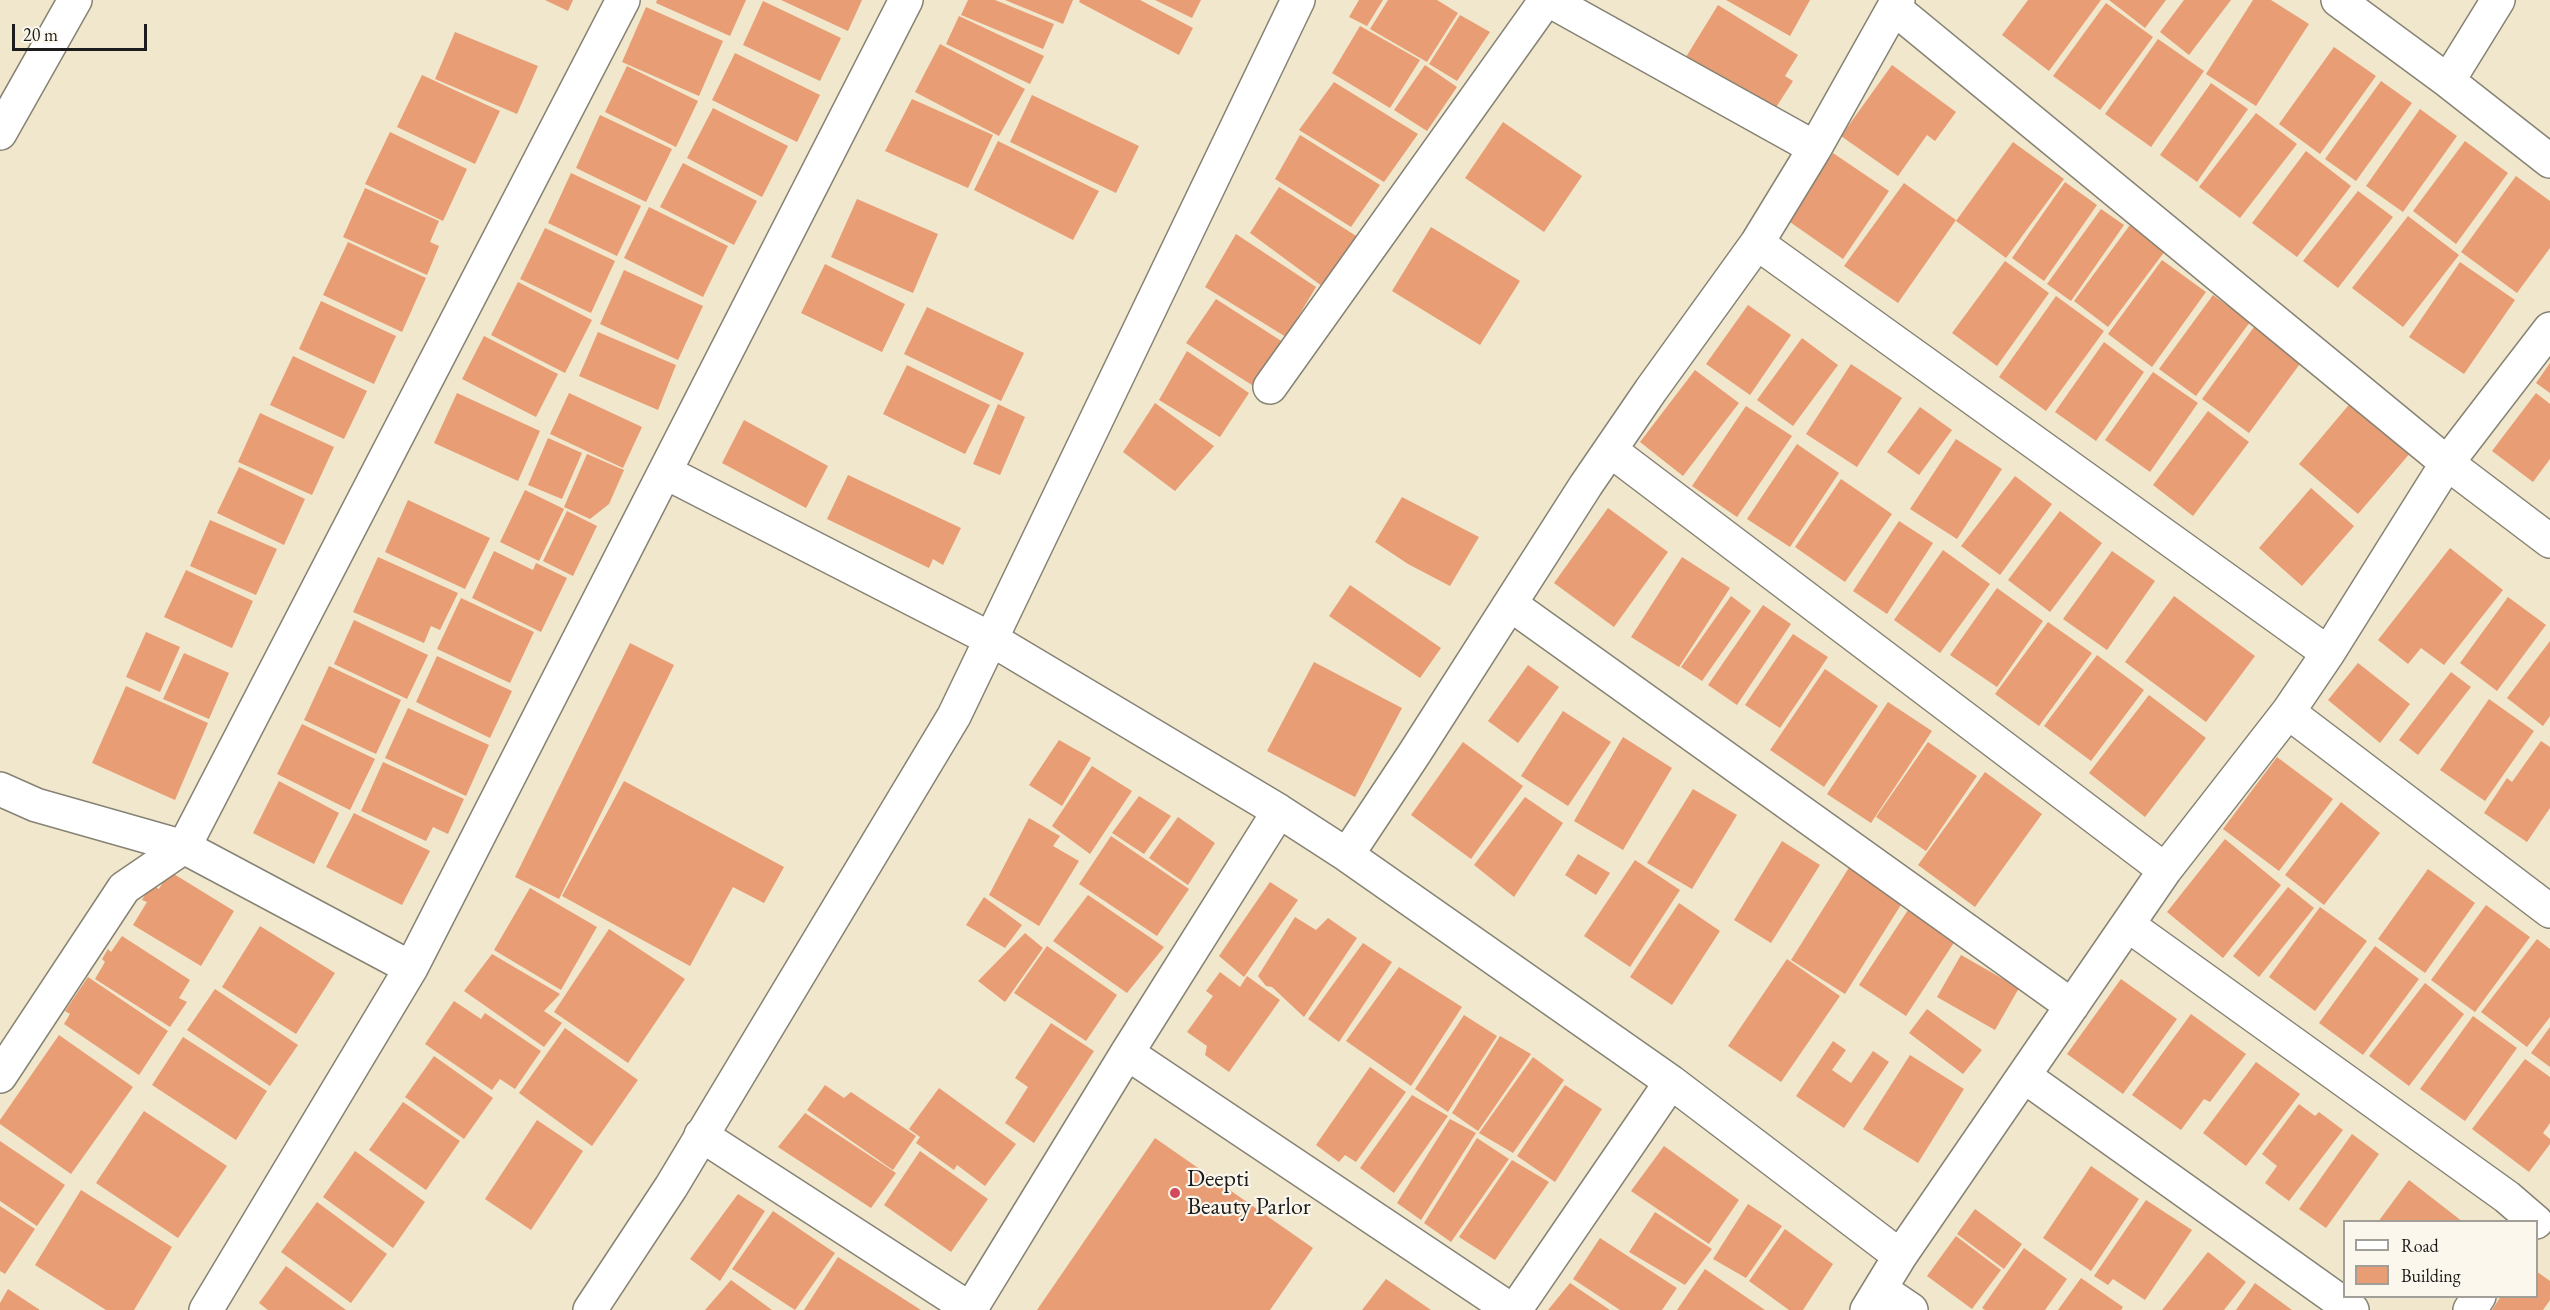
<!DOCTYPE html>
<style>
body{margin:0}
#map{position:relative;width:2550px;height:1310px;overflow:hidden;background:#f0e7cc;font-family:"EB Garamond",serif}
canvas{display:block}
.legend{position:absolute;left:2343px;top:1220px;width:195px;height:78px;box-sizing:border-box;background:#fbf7ec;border:2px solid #a29f99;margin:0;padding:8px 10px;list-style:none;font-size:18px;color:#1c1c1c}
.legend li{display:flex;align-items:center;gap:12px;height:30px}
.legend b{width:30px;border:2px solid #a29f99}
.scale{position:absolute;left:12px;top:24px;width:135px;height:27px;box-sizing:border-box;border:3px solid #1c1c1c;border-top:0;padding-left:8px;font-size:18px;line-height:21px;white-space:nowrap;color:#1c1c1c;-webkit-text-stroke:4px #fbf7ec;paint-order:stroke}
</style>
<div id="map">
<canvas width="2550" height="1310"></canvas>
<ul class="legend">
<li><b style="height:8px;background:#fff"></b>Road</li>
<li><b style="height:16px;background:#e89d74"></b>Building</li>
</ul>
<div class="scale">20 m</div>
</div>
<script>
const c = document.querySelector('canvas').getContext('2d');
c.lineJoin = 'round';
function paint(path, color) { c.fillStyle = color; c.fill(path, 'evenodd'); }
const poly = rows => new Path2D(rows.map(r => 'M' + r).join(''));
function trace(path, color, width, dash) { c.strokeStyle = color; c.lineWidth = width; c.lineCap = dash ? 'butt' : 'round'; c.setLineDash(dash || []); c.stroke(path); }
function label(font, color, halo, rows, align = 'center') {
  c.font = font + ' "EB Garamond",serif'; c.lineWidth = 4.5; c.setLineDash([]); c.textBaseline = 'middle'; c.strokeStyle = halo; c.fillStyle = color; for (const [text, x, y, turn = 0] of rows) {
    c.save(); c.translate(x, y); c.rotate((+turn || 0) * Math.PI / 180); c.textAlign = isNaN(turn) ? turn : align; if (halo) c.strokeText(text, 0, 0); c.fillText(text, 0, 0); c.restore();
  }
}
paint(poly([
 [545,0,573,0,568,11],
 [657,0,746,0,730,36,656,3],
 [781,0,862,0,848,31],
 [968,0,995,0,1054,24,1043,49,961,15],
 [1005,0,1073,0,1063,24],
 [1080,0,1140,0,1193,28,1179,55,1079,2],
 [1155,0,1201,0,1192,18],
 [1359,0,1383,0,1367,26,1349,17],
 [1388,0,1437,0,1458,13,1427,62,1370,29],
 [1726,0,1810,0,1790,36],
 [2028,0,2101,0,2049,71,2002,35],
 [2109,0,2166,0,2145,28],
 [2184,0,2231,0,2189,55,2160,32],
 [2253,0,2271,0,2309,24,2256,106,2206,74],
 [763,1,841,38,820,81,743,45],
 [2106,3,2153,37,2100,110,2053,76],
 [1718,5,1798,55,1785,76,1793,81,1773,112,1686,57],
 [646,7,723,41,699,96,622,62],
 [1460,15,1490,32,1457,81,1429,64],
 [959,16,1044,56,1030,84,946,44],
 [1360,26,1420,60,1390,108,1332,73],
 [455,32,538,66,517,114,435,79],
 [2158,39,2204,71,2151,147,2105,114],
 [940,44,1025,89,999,136,915,92],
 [2334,47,2376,76,2320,154,2279,124],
 [735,53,820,95,797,142,712,100],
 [1425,65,1457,87,1427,131,1394,110],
 [1892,65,1956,112,1935,141,1927,135,1898,176,1841,136],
 [627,66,698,101,676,147,605,112],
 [422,75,500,111,475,164,397,127],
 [2381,81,2412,103,2356,181,2325,159],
 [1334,82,1418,134,1384,182,1299,130],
 [2211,83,2248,109,2197,182,2160,155],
 [1032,95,1139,146,1116,193,1010,142],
 [912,99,993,135,968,188,885,151],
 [713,108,788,146,762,197,687,158],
 [2420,109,2457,136,2403,212,2366,186],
 [2256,113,2297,144,2240,218,2199,187],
 [600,115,672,149,646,202,576,168],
 [1503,122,1582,176,1544,232,1465,178],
 [390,132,467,169,443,221,365,184],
 [1300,135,1380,185,1351,227,1275,179],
 [998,141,1099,191,1073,240,974,190],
 [2465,141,2508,173,2456,244,2413,211],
 [2013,142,2064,179,2006,258,1956,221],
 [2306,151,2351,186,2297,257,2252,223],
 [1833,153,1889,191,1843,259,1787,220],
 [683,163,757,201,734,245,660,207],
 [571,173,641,206,617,256,548,223],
 [2516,176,2550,201,2550,248,2517,293,2461,252],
 [2065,182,2097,205,2044,281,2012,258],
 [1904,183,1956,220,1898,303,1844,266],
 [1279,187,1361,239,1326,289,1250,233],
 [365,188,439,221,430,242,439,246,427,275,343,237],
 [2358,191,2393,217,2338,288,2303,261],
 [857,199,938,234,913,293,831,257],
 [649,207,728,246,703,297,624,258],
 [2101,209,2124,225,2071,301,2047,284],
 [2408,216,2459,255,2403,327,2352,288],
 [2130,225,2165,251,2108,327,2074,301],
 [1431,227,1520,281,1480,345,1392,291],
 [545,228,615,261,591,313,520,279],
 [1236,234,1316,287,1286,337,1205,287],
 [348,242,426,278,402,332,323,295],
 [2162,260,2206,292,2152,367,2108,334],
 [2005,261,2049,293,1997,366,1952,333],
 [2460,262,2515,300,2464,374,2409,337],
 [825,264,905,304,882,352,801,313],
 [624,270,703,306,678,360,600,324],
 [518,282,592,320,565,373,491,335],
 [2213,295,2250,322,2196,396,2159,369],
 [2056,296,2104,331,2046,411,1999,377],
 [1216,299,1286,344,1255,387,1186,343],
 [321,301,396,336,374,384,299,349],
 [1748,305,1791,335,1750,395,1706,364],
 [927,307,1024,353,1001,401,904,354],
 [2254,327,2302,361,2249,433,2202,399],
 [598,332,676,365,658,410,579,376],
 [484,336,558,374,536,417,462,379],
 [1802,338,1838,365,1793,426,1757,400],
 [2104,342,2144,372,2096,441,2055,412],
 [1187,351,1249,393,1220,437,1159,400],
 [293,356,367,391,344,439,270,405],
 [2550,363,2550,393,2536,383],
 [1851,364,1902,398,1857,467,1806,434],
 [907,365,990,405,965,454,883,414],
 [1695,370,1739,403,1683,476,1640,442],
 [2153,372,2198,403,2150,472,2105,440],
 [457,393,540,431,518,481,434,443],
 [569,393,642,427,623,468,550,434],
 [2536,393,2550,404,2550,459,2533,482,2492,451],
 [2358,394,2417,445,2358,514,2299,464],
 [1155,403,1214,446,1175,491,1123,452],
 [998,404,1025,417,1000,475,973,464],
 [1746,406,1792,436,1737,517,1692,486],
 [1920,407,1952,430,1919,475,1887,452],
 [2208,411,2249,442,2193,516,2153,485],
 [260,413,334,447,312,495,238,462],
 [744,420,828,466,806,508,722,463],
 [548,438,582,453,562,499,528,485],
 [1956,439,2002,469,1957,539,1910,509],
 [1797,444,1839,473,1790,547,1747,519],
 [587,454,624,470,609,504,590,519,564,507],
 [239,467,305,499,284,545,217,513],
 [848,475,961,528,943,565,933,559,929,568,827,519],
 [2015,476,2052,504,2000,575,1961,546],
 [1841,479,1892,514,1845,582,1795,547],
 [2311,488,2354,526,2302,586,2259,548],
 [525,490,564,509,539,561,500,542],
 [1402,497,1479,537,1450,586,1408,564,1375,542],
 [408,500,490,538,465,589,385,552],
 [1608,508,1668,552,1614,627,1554,583],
 [567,511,597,526,573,576,543,561],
 [2060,511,2102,543,2050,612,2008,580],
 [210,520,277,549,256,595,190,566],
 [1899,521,1933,543,1887,614,1853,591],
 [2450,548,2503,590,2444,665,2421,648,2408,664,2378,640],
 [1943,550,1990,584,1940,653,1894,620],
 [494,551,533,570,536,563,567,578,541,632,472,598],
 [2112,551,2155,581,2107,650,2063,619],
 [378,557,458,593,440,630,431,626,424,643,353,612],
 [1682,557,1730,588,1679,667,1631,637],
 [186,570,253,601,232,648,164,617],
 [1350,585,1441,648,1420,678,1329,616],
 [1997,588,2043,621,1997,687,1950,655],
 [1731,596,1751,611,1702,681,1681,667],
 [2174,596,2255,656,2206,722,2125,662],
 [2508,597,2546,625,2497,691,2460,663],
 [461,598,534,632,510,683,437,649],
 [1763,605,1791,624,1737,705,1708,685],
 [354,620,428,655,407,699,334,664],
 [2048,622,2092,653,2039,726,1995,694],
 [146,632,180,647,160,692,126,677],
 [1793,634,1828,657,1780,728,1745,705],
 [2550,641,2550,716,2543,726,2507,698],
 [630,643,674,665,559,899,515,877],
 [184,653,229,673,209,719,163,699],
 [2097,655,2144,690,2091,761,2044,726],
 [437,656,512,691,490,738,416,702],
 [1314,662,1402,708,1355,797,1267,751],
 [2358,663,2410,704,2380,743,2328,700],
 [1528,665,1559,687,1518,743,1488,721],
 [329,666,401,700,376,754,304,720],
 [1825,669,1878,706,1824,787,1770,750],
 [2451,672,2471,687,2418,755,2399,740],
 [126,686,208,723,175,800,92,763],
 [2149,695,2206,738,2145,817,2089,773],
 [2489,699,2534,731,2485,801,2440,770],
 [1888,702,1932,731,1871,823,1827,794],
 [408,708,489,745,466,796,385,758],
 [1563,711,1611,742,1568,806,1521,776],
 [302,724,375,759,350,810,277,774],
 [1623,737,1672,768,1623,850,1574,821],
 [1059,740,1091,758,1062,806,1029,785],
 [2541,741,2550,747,2550,808,2527,842,2484,813,2507,778,2512,782],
 [1463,742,1523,786,1471,859,1411,815],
 [1928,742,1977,776,1926,851,1876,817],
 [2277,757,2333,799,2279,871,2223,829],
 [383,762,464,799,448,834,433,827,426,841,361,811],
 [1092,766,1132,791,1090,854,1052,826],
 [1985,772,2042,814,1975,907,1918,865],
 [279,781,339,813,314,864,253,833],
 [624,781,784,867,764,903,733,887,690,966,562,896],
 [1693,789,1737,815,1692,889,1647,863],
 [1139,796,1171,816,1144,854,1112,833],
 [1525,797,1563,823,1514,897,1474,865],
 [2341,802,2380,833,2324,905,2285,875],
 [354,813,430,851,402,905,326,867],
 [1178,817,1215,843,1188,885,1149,858],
 [1029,818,1060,836,1053,846,1079,861,1039,926,989,895],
 [1111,836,1189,889,1157,936,1079,884],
 [2225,839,2281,885,2223,958,2167,912],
 [1782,841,1820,865,1771,943,1734,920],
 [1578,854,1610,873,1596,895,1565,875],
 [1635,860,1680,890,1630,967,1584,936],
 [1850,866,1904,900,1845,994,1791,960],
 [2428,869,2475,903,2425,973,2378,939],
 [169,871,234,911,201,966,133,925,147,902,142,900,151,884,159,889],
 [1270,882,1298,900,1244,977,1219,956],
 [2288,887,2314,908,2259,977,2233,956],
 [530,888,597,927,561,990,494,950],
 [1088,895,1164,947,1127,993,1053,941],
 [984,897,1022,925,1005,948,966,925],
 [1679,903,1720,931,1672,1005,1630,977],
 [2486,905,2530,937,2475,1012,2431,980],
 [1910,907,1957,938,1906,1016,1859,985],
 [2320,907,2367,941,2315,1011,2269,977],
 [1295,917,1316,930,1328,918,1357,938,1304,1017,1272,987,1266,986,1258,976],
 [260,926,335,973,296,1034,222,987],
 [609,929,685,979,628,1063,554,1012],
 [1025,933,1043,948,1005,1002,978,981],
 [122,936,190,980,179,998,187,1002,170,1027,95,979,105,962,102,959,108,949,111,952],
 [2537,939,2550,949,2550,1017,2527,1047,2481,1012],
 [1363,943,1392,962,1339,1042,1308,1019],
 [1047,946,1117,995,1086,1041,1014,993],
 [2375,946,2419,979,2363,1055,2319,1023],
 [492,954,560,994,544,1011,562,1023,544,1047,464,991],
 [1961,955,2019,988,1995,1030,1937,997],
 [1787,959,1840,996,1781,1082,1728,1046],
 [1399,967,1462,1007,1411,1086,1346,1041],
 [1220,972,1240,987,1247,976,1280,1000,1229,1072,1205,1055,1207,1046,1187,1032,1213,996,1206,991],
 [88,977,168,1031,139,1075,64,1024,70,1014,65,1011],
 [2121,979,2177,1019,2123,1094,2067,1054],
 [2425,983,2464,1014,2409,1086,2369,1056],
 [215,989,298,1045,270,1086,187,1030],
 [454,1001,481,1019,485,1013,541,1051,515,1089,500,1079,492,1090,425,1044],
 [1927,1009,1982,1050,1963,1074,1909,1033],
 [2191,1014,2246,1054,2210,1102,2204,1099,2181,1130,2132,1095],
 [1464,1015,1497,1036,1448,1112,1415,1089],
 [2473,1016,2517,1048,2465,1121,2420,1089],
 [1051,1023,1094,1051,1034,1143,1005,1123,1028,1087,1015,1078],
 [2550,1027,2550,1067,2531,1053],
 [565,1028,638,1080,592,1146,519,1093],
 [59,1035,133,1087,71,1174,0,1124,0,1120],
 [1500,1036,1531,1054,1478,1131,1452,1113],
 [183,1037,267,1091,236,1140,152,1085],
 [1833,1041,1846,1050,1832,1070,1851,1083,1873,1051,1889,1062,1844,1128,1796,1096],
 [1910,1055,1964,1089,1918,1163,1863,1129],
 [434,1056,493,1098,464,1139,405,1097],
 [1533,1057,1564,1080,1513,1153,1479,1133],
 [2525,1059,2550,1077,2550,1123,2543,1133,2550,1139,2550,1144,2529,1172,2472,1129],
 [2256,1062,2300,1094,2246,1166,2203,1133],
 [1370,1067,1406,1092,1356,1162,1345,1155,1339,1162,1316,1145],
 [825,1085,844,1098,851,1092,916,1136,893,1170,807,1110],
 [1565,1085,1602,1109,1555,1182,1517,1156],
 [939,1088,1016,1144,985,1186,957,1165,954,1170,916,1143,920,1137,909,1129],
 [1412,1095,1448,1116,1394,1193,1360,1168],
 [403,1102,460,1141,426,1190,369,1150],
 [2299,1104,2315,1116,2319,1112,2343,1130,2289,1201,2265,1183,2277,1166,2262,1154],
 [144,1111,227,1166,178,1238,96,1183],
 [805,1113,896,1173,871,1208,778,1147],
 [1450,1119,1476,1133,1421,1220,1397,1203],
 [537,1120,583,1151,531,1230,485,1199],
 [2352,1134,2379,1154,2326,1228,2299,1209],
 [1155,1138,1313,1248,1270,1310,1037,1310],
 [1477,1138,1509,1159,1451,1242,1424,1223],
 [0,1141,65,1185,37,1226,0,1201],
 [1664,1146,1739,1200,1709,1244,1631,1191],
 [355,1151,425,1202,393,1248,323,1197],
 [920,1151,988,1199,951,1252,884,1205],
 [1512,1160,1549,1182,1495,1260,1459,1237],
 [2091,1166,2139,1199,2091,1271,2043,1238],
 [2409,1180,2463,1222,2378,1222],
 [81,1190,172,1247,134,1310,106,1310,35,1265],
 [738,1194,765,1211,720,1281,690,1259],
 [2146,1200,2192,1230,2145,1300,2113,1279,2108,1285,2094,1276],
 [317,1202,387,1254,351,1303,281,1252],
 [1748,1204,1782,1226,1746,1278,1713,1259],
 [0,1206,35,1229,5,1274,0,1271],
 [1975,1209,2022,1244,2004,1269,1957,1234],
 [773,1211,835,1253,795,1310,732,1269],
 [1655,1212,1712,1249,1685,1285,1629,1252],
 [1785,1229,1833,1264,1803,1310,1789,1310,1749,1281],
 [1956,1236,2001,1270,1972,1309,1927,1276],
 [1600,1238,1677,1288,1662,1310,1620,1310,1573,1279],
 [2024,1248,2067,1279,2045,1310,1985,1310,1982,1308],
 [2208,1252,2246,1282,2224,1310,2162,1310],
 [838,1257,921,1310,804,1310],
 [286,1266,346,1310,268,1310,259,1303],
 [1705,1269,1765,1310,1677,1310],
 [2536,1271,2550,1281,2550,1300,2543,1310,2492,1310,2501,1296,2536,1296],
 [2081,1278,2123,1307,2121,1310,2058,1310],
 [1386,1279,1431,1310,1362,1310],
 [731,1280,772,1310,705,1310],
 [1570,1283,1610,1310,1548,1310],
 [2255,1283,2292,1310,2236,1310],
 [8,1289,40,1310,0,1310,0,1303]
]), '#e89d74');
const street = poly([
 [1549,0,1815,148,1757,243,2328,653,2447,463,2550,329],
 [2338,0,2448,81],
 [2498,0,2448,81,2550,161],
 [1894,8,2447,463,2550,541],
 [0,133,75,0],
 [1815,148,1898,0],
 [1270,387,1546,0],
 [1610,450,2165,870],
 [665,472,991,639,1279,811,1347,855,1414,754,1586,485,1651,390,1757,243],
 [1510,604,2072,1006],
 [2288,712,2550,911],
 [0,789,36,805,184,847],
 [1347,855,1671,1082,1900,1256],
 [2128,925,2507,1197,2536,1222],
 [411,968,184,847,623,0],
 [1127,1053,1511,1310],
 [0,1076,124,888,184,847],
 [2024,1076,2352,1310],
 [701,1135,970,1309],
 [1880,1289,1911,1310],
 [206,1310,411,968,906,0],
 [970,1310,1127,1053,1279,811],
 [1515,1310,1671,1082],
 [1867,1310,1900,1256,2165,870,2288,712,2328,653],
 [2470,1310,2479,1296]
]);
const secondary = poly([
 [590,1310,671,1187,954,716,1298,0]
]);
trace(street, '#868274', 36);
trace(secondary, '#868274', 36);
trace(street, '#fff', 33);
trace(secondary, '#fff', 33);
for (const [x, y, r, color] of [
 [1175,1193,6,"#d1495b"]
]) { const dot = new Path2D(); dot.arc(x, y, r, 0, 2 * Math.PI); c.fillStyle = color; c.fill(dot); trace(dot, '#fbf7ec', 2); }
label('24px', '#1c1c1c', '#fbf7ec', [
 ["Deepti",1187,1179],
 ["Beauty Parlor",1187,1207]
], 'left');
</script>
